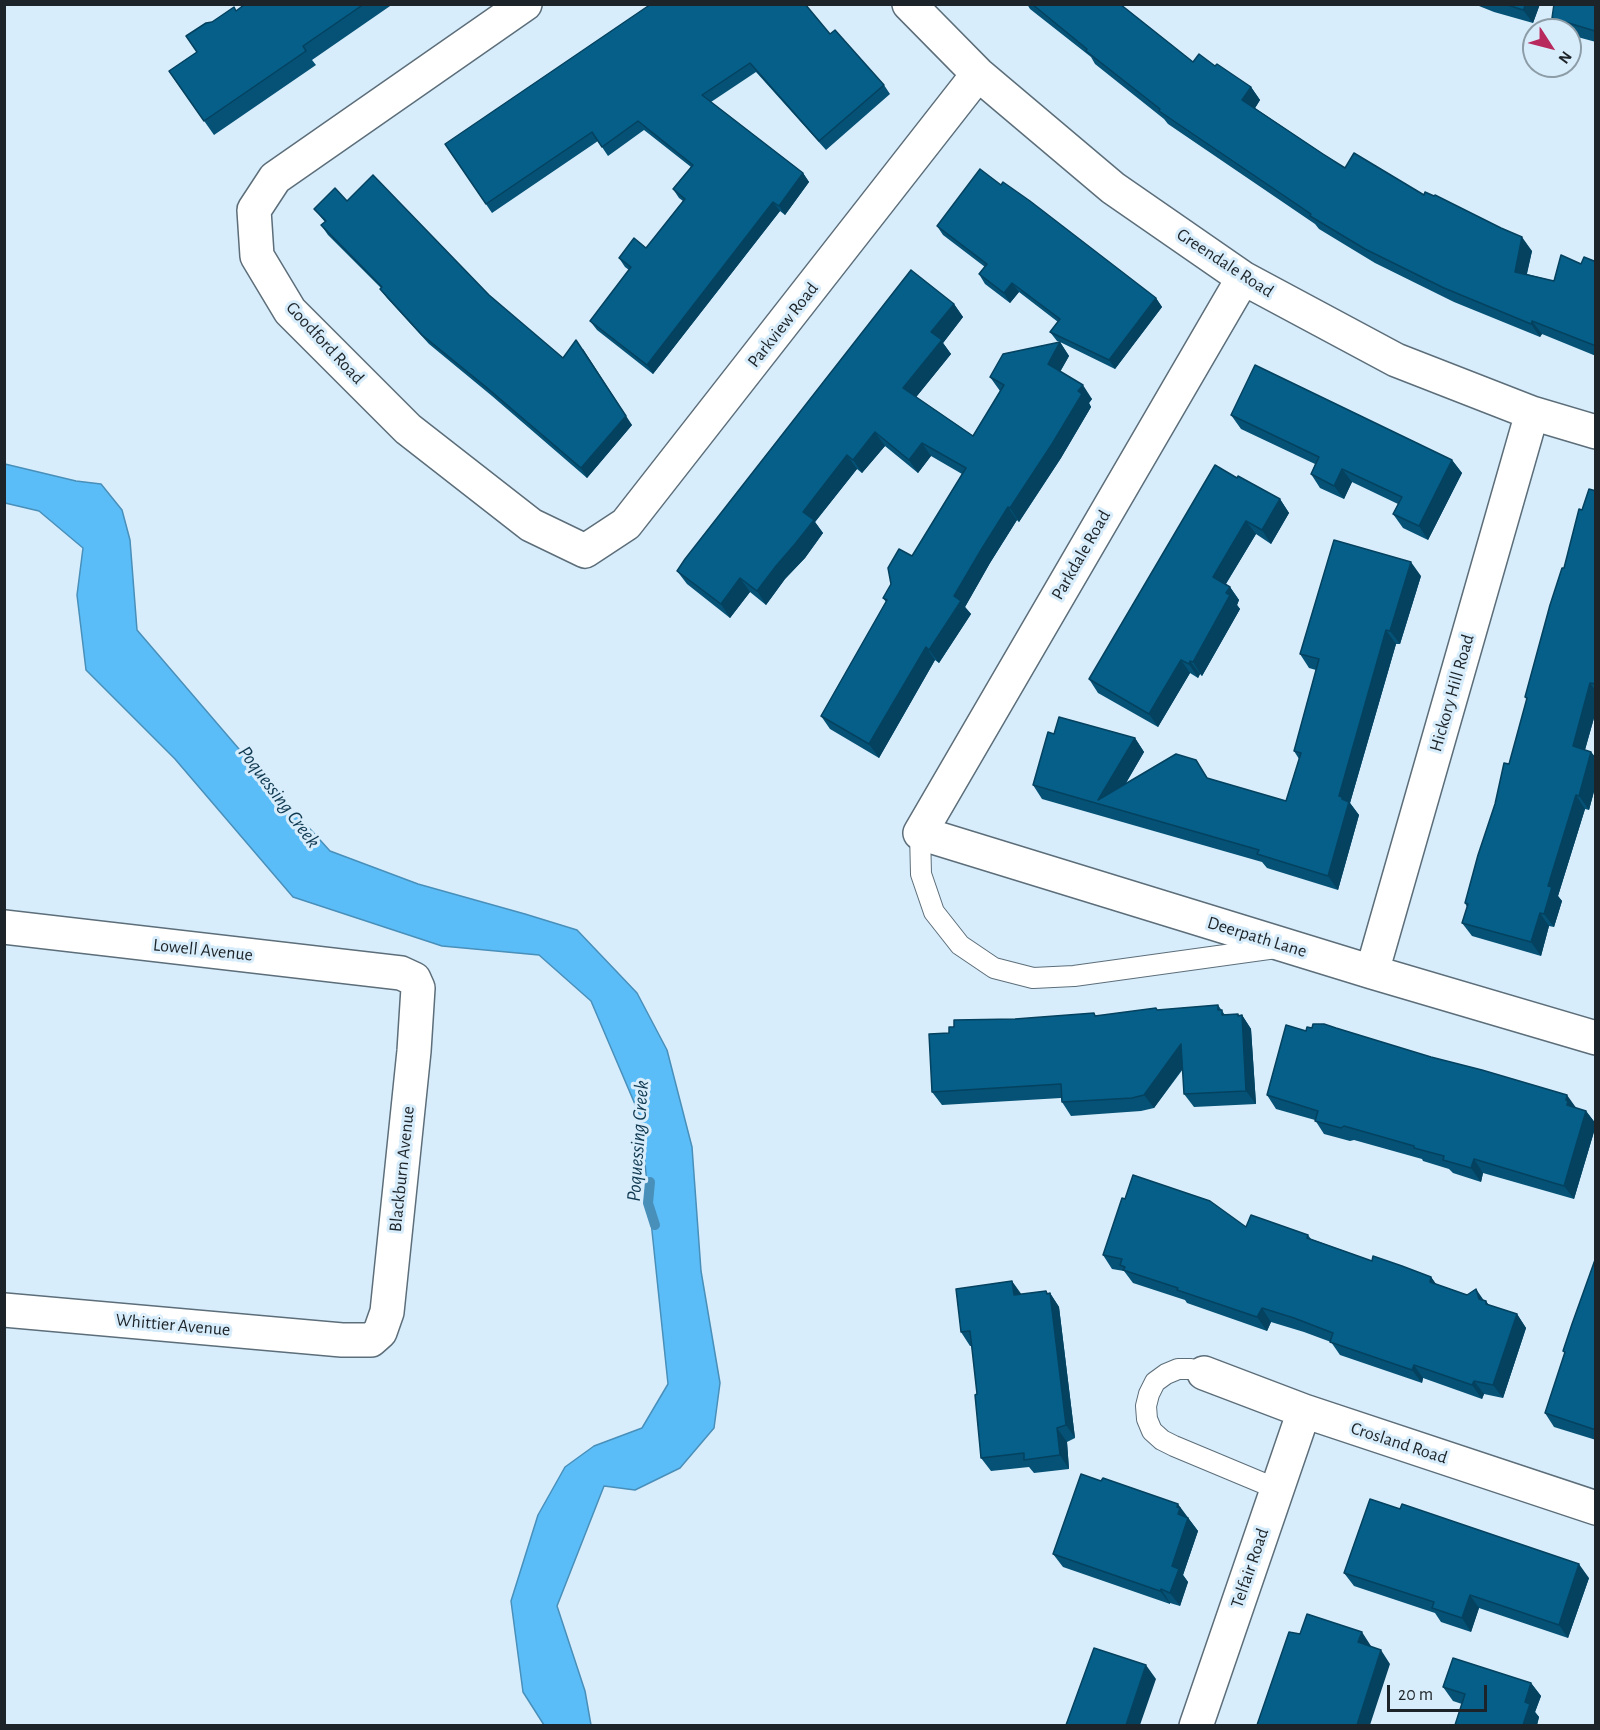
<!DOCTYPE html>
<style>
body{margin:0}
#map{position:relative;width:1600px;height:1730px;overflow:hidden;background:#d8edfb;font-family:"Alegreya Sans",sans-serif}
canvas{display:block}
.frame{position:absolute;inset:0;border:6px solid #1d2429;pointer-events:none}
.north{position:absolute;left:1522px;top:18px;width:60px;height:60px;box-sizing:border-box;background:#d8edfb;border:2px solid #8d9da7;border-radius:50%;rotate:126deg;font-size:16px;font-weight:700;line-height:24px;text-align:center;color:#1d2429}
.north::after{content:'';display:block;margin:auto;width:21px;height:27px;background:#b82a5e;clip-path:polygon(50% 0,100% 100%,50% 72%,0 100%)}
.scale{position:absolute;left:1387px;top:1685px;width:100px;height:27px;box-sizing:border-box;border:3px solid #1d2429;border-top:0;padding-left:8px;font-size:18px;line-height:21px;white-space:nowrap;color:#1d2429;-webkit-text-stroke:4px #d8edfb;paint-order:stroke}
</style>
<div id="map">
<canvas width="1600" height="1730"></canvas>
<div class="frame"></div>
<div class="north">N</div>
<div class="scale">20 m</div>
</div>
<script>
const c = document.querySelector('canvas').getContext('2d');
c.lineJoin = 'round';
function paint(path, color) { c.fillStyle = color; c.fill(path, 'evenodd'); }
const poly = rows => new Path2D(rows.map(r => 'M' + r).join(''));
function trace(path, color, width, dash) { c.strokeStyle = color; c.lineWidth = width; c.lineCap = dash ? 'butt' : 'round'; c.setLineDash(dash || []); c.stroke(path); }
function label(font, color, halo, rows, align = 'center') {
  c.font = font + ' "Alegreya Sans",sans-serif'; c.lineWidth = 6; c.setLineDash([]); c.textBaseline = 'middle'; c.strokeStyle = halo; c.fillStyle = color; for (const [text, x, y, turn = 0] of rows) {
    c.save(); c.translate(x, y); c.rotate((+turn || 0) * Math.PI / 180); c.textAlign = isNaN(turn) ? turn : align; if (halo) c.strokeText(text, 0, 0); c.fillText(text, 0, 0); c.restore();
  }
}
const water = poly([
 [5,464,76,481,101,484,122,510,130,540,137,630,263,777,330,851,418,884,525,914,577,930,637,993,667,1050,692,1147,701,1271,720,1383,714,1428,680,1468,635,1490,604,1486,557,1606,585,1691,591,1725,544,1725,523,1692,511,1601,538,1515,565,1467,594,1446,642,1428,668,1384,640,1116,591,1001,539,955,442,946,293,897,175,759,86,670,77,595,83,548,39,511,5,503,5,464]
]);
paint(water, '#5bbdf8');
trace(water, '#488fba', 1.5);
trace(poly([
 [650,1182,648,1203,655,1225]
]), '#488fba', 10);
const lane = poly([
 [920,833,921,874,934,912,960,945,994,968,1033,978,1074,976,1276,948],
 [1204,1373,1191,1369,1178,1369,1166,1374,1155,1382,1149,1394,1146,1406,1147,1419,1152,1431,1162,1440,1174,1446,1277,1489]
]);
const street = poly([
 [525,4,275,178,254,210,257,256,290,311,408,429,531,525,585,551,626,524,978,74],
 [909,4,978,74,1113,188,1243,278,1396,360,1532,413,1596,432],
 [1243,278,920,833,1372,972,1596,1038],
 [4,927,401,973,414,979,418,988,414,1051,387,1312,380,1332,371,1340,342,1340,4,1310],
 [1372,972,1532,413],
 [1204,1373,1304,1411,1596,1508],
 [1196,1726,1304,1411]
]);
trace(lane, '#5c6e7a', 22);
trace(street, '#5c6e7a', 36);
trace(lane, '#fff', 20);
trace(street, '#fff', 33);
paint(poly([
 [245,4,393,4,312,60,316,65,214,135,169,71,197,52,212,22,236,11],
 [1027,4,1120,4,1193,62,1215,66,1251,87,1260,100,1255,108,1323,154,1345,168,1424,195,1532,251,1527,274,1554,281,1581,264,1594,261,1596,259,1596,356,1542,334,1540,337,1454,302,1375,263,1319,229,1315,224,1168,124,1164,119,1095,64,1091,57,1030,9],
 [1474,4,1540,4,1533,23,1494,12],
 [1596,4,1596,42,1570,35,1570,30,1560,30,1552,18],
 [830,34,884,85,890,94,826,150,756,72,711,102,803,173,809,182,785,215,780,211,653,374,597,330,590,321,629,270,625,267,619,258,646,248,683,201,679,198,673,189,691,167,644,130,608,156,598,141,492,213,445,144],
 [1001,185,1156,298,1162,307,1115,369,1060,342,1069,356,1060,372,1092,399,1089,403,1091,407,1061,458,1019,522,1017,520,990,563,965,607,971,614,939,663,935,660,879,758,830,729,821,716,886,602,883,598,912,556,962,474,931,456,918,473,885,446,862,473,857,469,815,522,823,533,805,558,785,579,766,605,750,592,730,618,687,584,677,571,954,304,963,317,943,343,951,354,916,397,973,436,1000,391,990,377,1060,342,1057,341,1050,332,1058,322,1019,292,1010,303,985,284,979,274,985,267,943,235,937,226],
 [347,201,489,295,632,425,587,478,492,396,429,344,387,298,380,289,381,288,328,235,321,225,325,222,314,209],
 [1231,415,1452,460,1462,473,1428,540,1403,528,1393,514,1398,504,1352,482,1344,499,1320,488,1311,474,1315,464,1241,429],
 [1237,478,1280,499,1289,513,1271,544,1256,534,1226,584,1230,587,1239,600,1237,605,1240,609,1202,676,1200,674,1198,678,1190,673,1158,727,1098,693,1089,679],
 [1596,491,1596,711,1585,750,1591,752,1596,758,1596,784,1589,810,1585,809,1558,896,1562,901,1554,927,1549,926,1541,956,1472,936,1462,923,1467,907,1465,903,1509,764,1527,700,1525,697,1564,568,1582,510],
 [1421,576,1400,644,1396,644,1350,803,1359,815,1338,890,1267,868,1262,862,1042,799,1033,785,1054,734,1135,738,1144,752,1125,785,1205,774,1208,779,1286,801,1299,759,1294,751,1316,670,1309,668,1300,654],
 [1218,1005,1225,1015,1238,1014,1239,1016,1242,1015,1251,1029,1256,1104,1194,1107,1184,1094,1183,1069,1154,1108,1141,1111,1071,1116,1062,1102,1061,1098,942,1105,932,1092,949,1033,1096,1016,1157,1010],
 [1267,1095,1576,1108,1586,1111,1596,1124,1596,1125,1574,1199,1483,1173,1481,1182,1453,1173,1449,1169,1423,1161,1422,1159,1354,1140,1350,1141,1324,1134,1315,1120,1276,1109],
 [1246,1227,1308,1235,1311,1239,1372,1261,1431,1277,1436,1284,1484,1301,1489,1305,1517,1314,1526,1328,1503,1398,1484,1394,1482,1399,1423,1378,1422,1383,1340,1355,1331,1342,1304,1332,1271,1322,1267,1331,1187,1303,1185,1300,1133,1283,1124,1271,1112,1269,1103,1255],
 [1596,1257,1596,1440,1554,1427,1545,1413,1565,1353,1563,1351],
 [1050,1293,1059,1307,1075,1438,1067,1442,1069,1469,1034,1473,1029,1467,991,1471,981,1458,977,1394,972,1346,970,1346,961,1332,1021,1294],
 [1188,1518,1198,1531,1183,1575,1188,1582,1180,1606,1170,1603,1170,1604,1063,1567,1053,1554],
 [1344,1573,1589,1578,1568,1638,1479,1608,1471,1632,1441,1622,1435,1613,1354,1586],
 [1531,1683,1541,1696,1535,1712,1539,1717,1537,1725,1455,1725,1462,1704,1453,1701,1443,1687]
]), '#055276');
paint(poly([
 [1526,4,1540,4,1533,23,1523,10],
 [1251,87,1260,100,1252,113,1242,100],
 [803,173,809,182,785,215,779,206],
 [773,202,780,211,653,374,647,365],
 [1522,237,1532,251,1524,285,1515,272],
 [1012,283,1019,292,1010,303,1004,293],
 [1156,298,1162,307,1115,369,1109,360],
 [954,304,963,317,943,343,951,354,913,401,903,388,931,332],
 [1532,321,1542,334,1540,337,1531,324],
 [1060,342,1069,356,1057,377,1048,364],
 [583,349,632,425,587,478,581,468],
 [1083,385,1092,399,1089,403,1091,407,1061,458,1019,522,1010,508,1078,391],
 [875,432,885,446,862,473,853,460],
 [922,443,931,456,918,473,909,460],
 [847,455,857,469,815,522,823,533,805,558,785,579,766,605,757,591,776,566,803,512],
 [1452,460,1462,473,1428,540,1419,526],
 [1342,469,1352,482,1344,499,1334,486],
 [1280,499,1289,513,1271,544,1262,530],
 [1008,507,1017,520,990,563,965,607,971,614,939,663,929,650,954,596,981,550],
 [1246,521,1256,534,1222,590,1213,577],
 [1411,562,1421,576,1400,644,1390,631],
 [740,578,750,592,730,618,721,604],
 [1230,587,1239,600,1237,605,1240,609,1202,676,1193,662],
 [1386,630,1396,644,1350,803,1359,815,1338,890,1328,876,1339,796],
 [926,647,935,660,879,758,869,744],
 [1181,660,1190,673,1158,727,1149,714],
 [1190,661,1200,674,1198,678,1189,664],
 [1590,683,1596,691,1596,711,1582,760,1573,746],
 [1135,738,1144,752,1111,808,1098,800],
 [1591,752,1596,758,1596,784,1589,810,1579,796],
 [1576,795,1585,809,1558,896,1562,901,1554,927,1544,914,1548,886],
 [1540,913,1549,926,1541,956,1531,942],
 [1238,1014,1242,1021,1242,1015,1251,1029,1256,1104,1246,1091],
 [1181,1044,1190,1058,1154,1108,1144,1095],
 [1567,1095,1577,1109,1567,1105,1566,1100],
 [1586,1111,1596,1124,1596,1125,1574,1199,1564,1186],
 [1474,1159,1483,1173,1481,1182,1471,1168],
 [1431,1277,1441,1291,1430,1282],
 [1012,1281,1022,1295,1014,1295],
 [1476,1289,1485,1302,1486,1301,1496,1315,1479,1299],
 [1046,1291,1050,1296,1050,1293,1059,1307,1075,1438,1066,1425],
 [1262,1308,1271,1322,1267,1331,1257,1317],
 [1517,1314,1526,1328,1503,1398,1493,1385],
 [1414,1365,1423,1378,1422,1383,1412,1370],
 [1474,1381,1484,1394,1482,1399,1472,1385],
 [1057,1428,1067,1442,1069,1469,1060,1455],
 [1178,1504,1198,1531,1183,1575,1188,1582,1180,1606,1170,1593,1172,1566,1178,1514,1177,1507],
 [1579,1564,1589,1578,1568,1638,1559,1625],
 [1161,1589,1170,1603,1170,1604,1160,1591],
 [1470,1595,1479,1608,1471,1632,1462,1618],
 [1362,1632,1371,1646,1367,1656,1358,1642],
 [1381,1650,1390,1664,1370,1725,1357,1725],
 [1146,1665,1156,1679,1140,1725,1126,1725],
 [1531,1683,1541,1696,1535,1712,1539,1717,1537,1725,1523,1725,1525,1702]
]), '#044260');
const building = poly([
 [245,4,364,4,303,46,306,51,204,121,169,71,197,52,186,36,206,23,212,22,234,7,236,11,245,4],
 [651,4,805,4,830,34,835,30,884,85,819,141,750,63,702,95,803,173,779,206,773,202,647,365,590,321,631,267,619,258,634,238,646,248,685,199,673,189,693,165,638,121,602,147,592,132,486,204,445,144,651,4],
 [1032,4,1120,4,1193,62,1199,54,1215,66,1217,64,1251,87,1242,100,1323,154,1345,168,1354,153,1424,195,1425,192,1434,196,1435,195,1501,228,1522,237,1515,272,1554,281,1561,255,1581,264,1584,257,1594,261,1596,259,1596,346,1532,321,1531,324,1444,288,1365,249,1310,216,1311,214,1159,111,1160,109,1086,51,1087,49,1032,4],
 [1505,4,1526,4,1523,10,1505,4],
 [1554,4,1596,4,1596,29,1595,31,1552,18,1554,4],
 [980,169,1001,185,1003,182,1030,201,1156,298,1109,360,1050,332,1060,319,1012,283,1004,293,979,274,987,264,937,226,980,169],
 [373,175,489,295,563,358,576,340,626,416,581,468,486,387,422,335,380,289,382,287,321,225,326,221,314,209,335,188,347,201,373,175],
 [911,270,954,304,931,332,942,340,903,388,973,436,1004,385,990,377,1003,354,1060,342,1048,364,1083,385,1078,391,1082,394,1052,444,1010,508,1008,507,981,550,954,596,961,601,929,650,926,647,869,744,821,716,887,600,883,598,891,584,888,568,899,549,912,556,966,468,922,443,909,460,875,432,853,460,847,455,803,512,814,520,795,544,776,566,757,591,740,578,721,604,677,571,685,559,911,270],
 [1255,365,1452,460,1419,526,1393,514,1402,497,1342,469,1334,486,1311,474,1319,457,1231,415,1255,365],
 [1215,465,1237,478,1238,476,1280,499,1262,530,1246,521,1213,577,1230,587,1226,593,1230,595,1193,662,1190,661,1189,664,1181,660,1149,714,1089,679,1215,465],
 [1589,489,1596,491,1596,684,1590,683,1573,746,1591,752,1579,796,1576,795,1548,886,1552,887,1544,914,1540,913,1531,942,1462,923,1468,904,1465,903,1478,855,1495,804,1504,763,1509,764,1527,698,1525,697,1550,605,1562,568,1564,568,1579,509,1582,510,1589,489],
 [1334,540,1411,562,1390,631,1386,630,1339,796,1342,797,1342,799,1349,802,1328,876,1257,854,1259,850,1033,785,1048,732,1054,734,1059,717,1135,738,1098,800,1176,754,1196,760,1207,778,1286,801,1301,753,1294,751,1319,659,1300,654,1334,540],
 [1218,1005,1218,1010,1222,1010,1222,1015,1238,1014,1238,1016,1242,1015,1246,1091,1184,1094,1181,1044,1144,1095,1132,1098,1062,1102,1061,1084,932,1092,929,1034,949,1033,949,1027,954,1027,954,1020,1015,1019,1094,1013,1095,1016,1156,1008,1157,1010,1218,1005],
 [1313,1024,1324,1024,1336,1028,1431,1057,1482,1070,1567,1095,1566,1100,1568,1101,1567,1105,1586,1111,1564,1186,1474,1159,1471,1168,1443,1160,1444,1156,1414,1148,1414,1146,1344,1126,1341,1128,1315,1121,1318,1111,1267,1095,1286,1025,1306,1031,1307,1027,1312,1028,1313,1024],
 [1133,1175,1210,1201,1246,1227,1251,1215,1308,1235,1307,1238,1372,1261,1373,1256,1402,1266,1431,1277,1430,1282,1467,1295,1476,1289,1479,1299,1486,1301,1486,1304,1517,1314,1493,1385,1474,1381,1472,1385,1414,1365,1412,1370,1330,1342,1333,1333,1294,1318,1262,1308,1257,1317,1177,1290,1178,1288,1123,1270,1125,1267,1120,1265,1122,1259,1103,1255,1122,1198,1125,1199,1133,1175],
 [1596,1257,1596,1430,1545,1413,1565,1352,1563,1351,1572,1324,1596,1257],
 [1012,1281,1014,1295,1046,1291,1047,1294,1050,1293,1066,1425,1057,1428,1060,1455,1024,1460,1024,1453,981,1458,975,1395,977,1394,970,1331,961,1332,956,1289,1012,1281],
 [1081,1474,1101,1481,1103,1478,1178,1504,1177,1507,1180,1508,1178,1514,1188,1518,1172,1566,1179,1569,1170,1593,1161,1589,1160,1591,1053,1554,1081,1474],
 [1370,1499,1400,1509,1402,1504,1579,1564,1559,1625,1470,1595,1462,1618,1432,1608,1434,1602,1344,1573,1370,1499],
 [1307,1614,1362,1632,1358,1642,1381,1650,1357,1725,1257,1725,1289,1632,1300,1634,1307,1614],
 [1094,1648,1146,1665,1126,1725,1066,1725,1094,1648],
 [1453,1658,1531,1683,1525,1702,1530,1704,1523,1725,1455,1725,1465,1694,1443,1687,1453,1658]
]);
paint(building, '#065f89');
trace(building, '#044260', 1.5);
label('18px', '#1d2429', '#d8edfb', [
 ["Greendale Road",1225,263,33],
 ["Parkview Road",783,325,-52],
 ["Goodford Road",325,343,47],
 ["Parkdale Road",1081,555,-60],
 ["Hickory Hill Road",1452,693,-74],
 ["Deerpath Lane",1257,937,17],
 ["Lowell Avenue",203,950,6],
 ["Blackburn Avenue",402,1169,-84],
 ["Whittier Avenue",173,1325,5],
 ["Crosland Road",1399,1443,18],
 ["Telfair Road",1250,1568,-71]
]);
label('italic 20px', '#0f3951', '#d8edfb', [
 ["Poquessing Creek",279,797,53],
 ["Poquessing Creek",638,1141,-86]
]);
</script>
